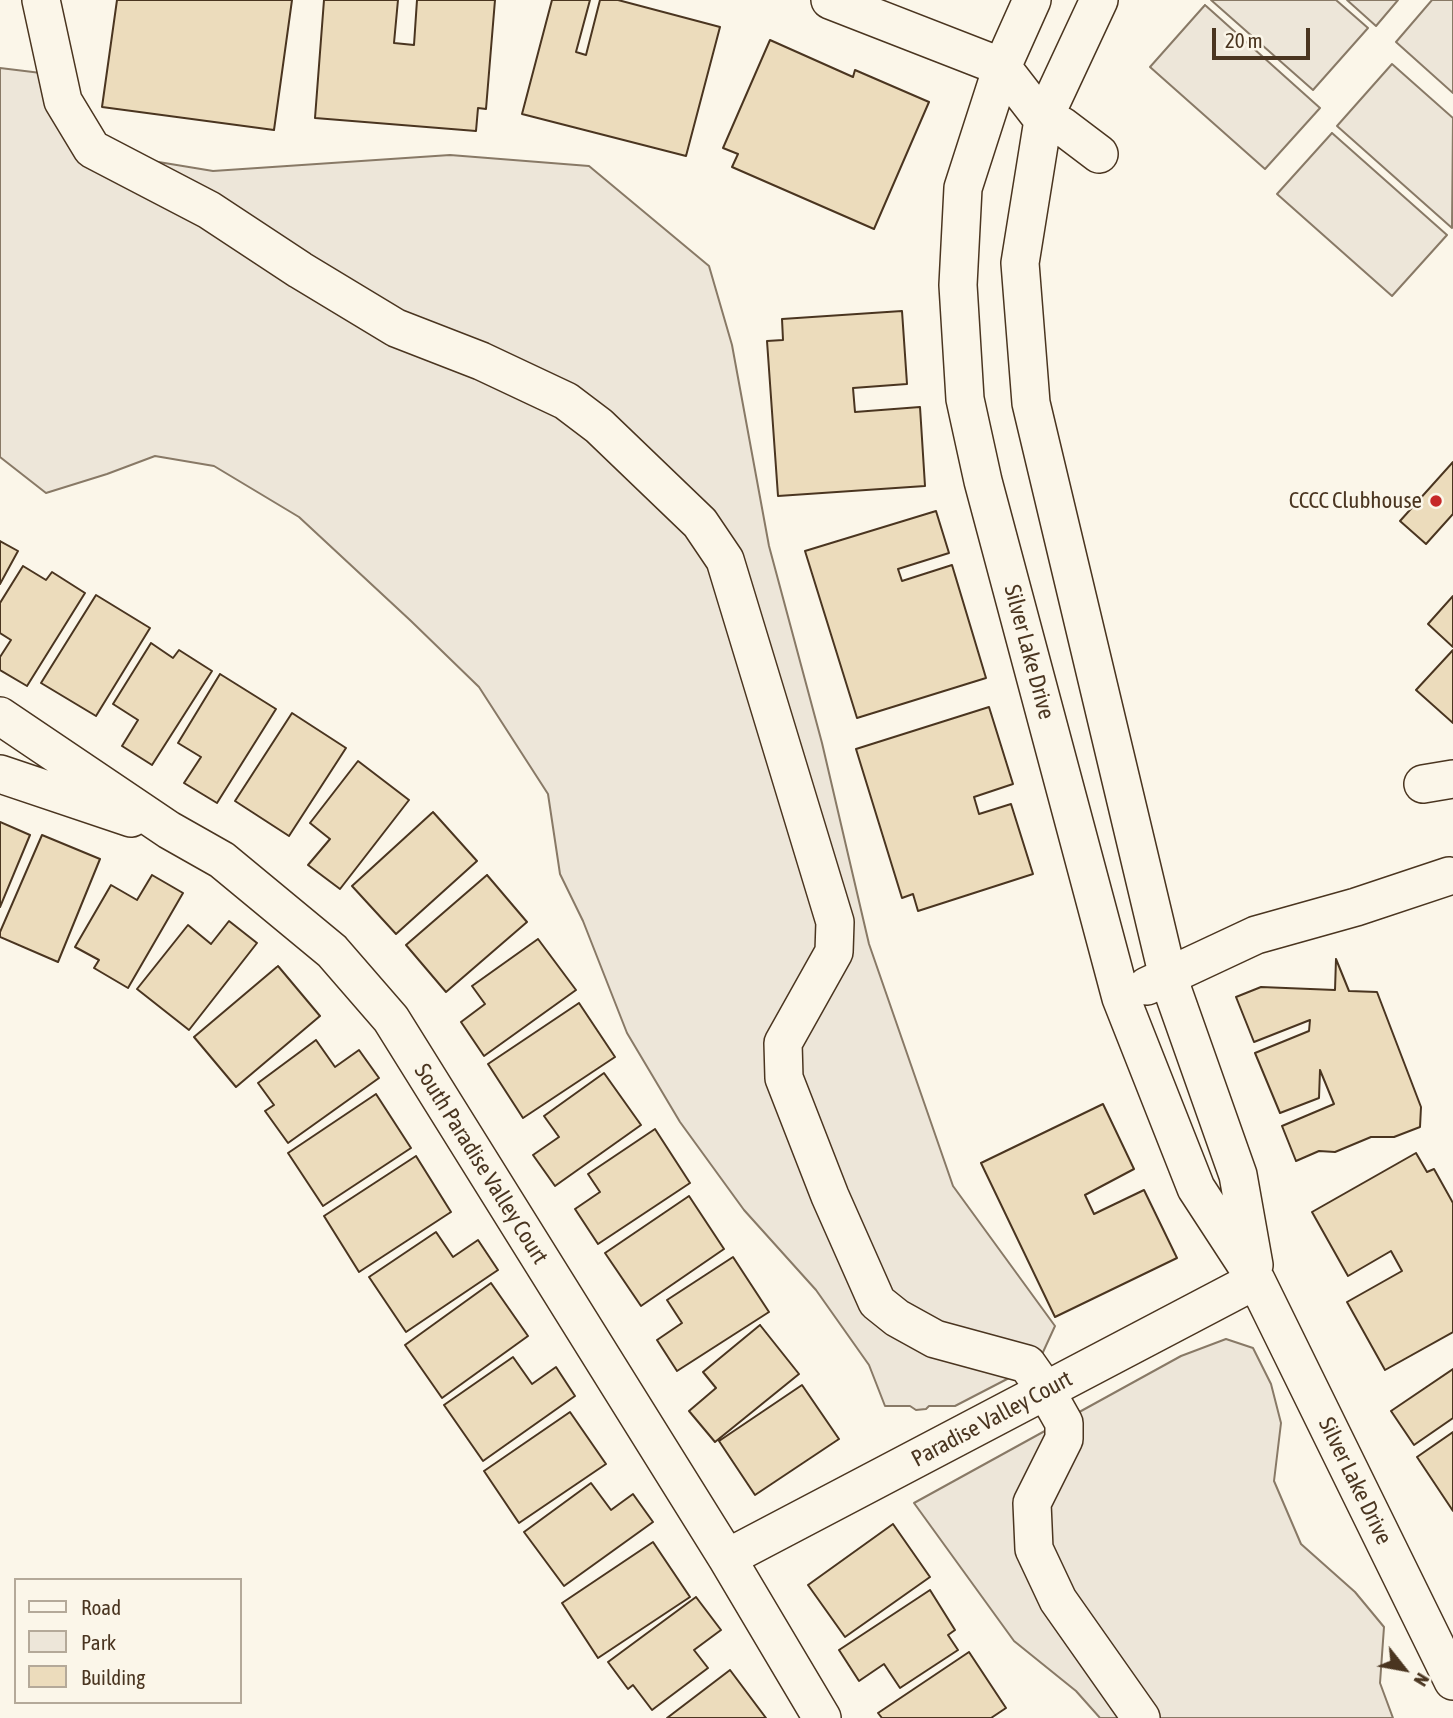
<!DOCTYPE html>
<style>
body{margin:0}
#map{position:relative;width:1453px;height:1718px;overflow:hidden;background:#fbf6e9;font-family:"Asap Condensed",sans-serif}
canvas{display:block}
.legend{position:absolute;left:14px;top:1578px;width:228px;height:126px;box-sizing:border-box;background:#fbf6e9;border:2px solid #b4a999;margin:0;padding:9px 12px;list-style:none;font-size:21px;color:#4a3520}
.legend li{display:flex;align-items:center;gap:14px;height:35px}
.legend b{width:35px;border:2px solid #b4a999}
.north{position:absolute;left:1369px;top:1634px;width:70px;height:70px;-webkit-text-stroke:5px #fbf6e9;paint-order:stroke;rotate:121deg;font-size:19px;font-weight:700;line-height:28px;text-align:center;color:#4a3520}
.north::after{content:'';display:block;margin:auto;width:24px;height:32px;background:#4a3520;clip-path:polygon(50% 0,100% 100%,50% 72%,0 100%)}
.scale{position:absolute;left:1212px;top:28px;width:98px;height:32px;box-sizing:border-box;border:4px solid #4a3520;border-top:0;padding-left:9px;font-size:21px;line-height:24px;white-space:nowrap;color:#4a3520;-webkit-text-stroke:5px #fbf6e9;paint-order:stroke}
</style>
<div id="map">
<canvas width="1453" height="1718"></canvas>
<ul class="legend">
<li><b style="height:9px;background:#fbf6e9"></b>Road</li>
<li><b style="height:19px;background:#ede6d9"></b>Park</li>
<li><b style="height:19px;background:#ecdcbc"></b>Building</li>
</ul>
<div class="north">N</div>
<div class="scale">20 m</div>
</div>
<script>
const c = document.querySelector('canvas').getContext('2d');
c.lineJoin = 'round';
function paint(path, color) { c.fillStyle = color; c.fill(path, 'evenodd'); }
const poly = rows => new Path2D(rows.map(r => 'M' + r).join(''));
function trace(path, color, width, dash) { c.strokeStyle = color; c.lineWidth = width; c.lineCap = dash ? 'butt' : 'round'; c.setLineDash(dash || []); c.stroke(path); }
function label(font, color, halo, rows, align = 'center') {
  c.font = font + ' "Asap Condensed",sans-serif'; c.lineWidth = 5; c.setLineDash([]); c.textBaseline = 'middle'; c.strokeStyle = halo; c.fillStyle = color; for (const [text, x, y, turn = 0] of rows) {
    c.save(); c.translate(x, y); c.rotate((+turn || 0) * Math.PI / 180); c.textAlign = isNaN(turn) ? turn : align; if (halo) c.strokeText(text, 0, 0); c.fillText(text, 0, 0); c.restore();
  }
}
const green = poly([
 [1211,0,1336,0,1368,28,1313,90,1211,0],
 [1347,0,1398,0,1376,26,1347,0],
 [1432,0,1453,0,1453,93,1396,42,1432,0],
 [1205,5,1320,108,1265,169,1150,67,1205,5],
 [1392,64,1453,118,1452,228,1337,126,1392,64],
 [0,68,41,73,92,151,213,171,450,155,589,166,709,266,732,345,769,546,822,743,869,944,953,1186,1055,1326,1038,1363,955,1406,929,1406,926,1409,916,1410,910,1406,885,1406,869,1365,816,1290,744,1210,680,1122,627,1033,583,921,560,874,548,794,479,687,411,621,299,517,214,466,155,456,107,474,46,493,0,457,0,68],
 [1332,133,1447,235,1392,296,1277,194,1332,133],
 [1226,1339,1253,1348,1271,1384,1281,1423,1274,1481,1301,1544,1355,1592,1384,1627,1380,1683,1393,1718,1100,1718,1076,1691,1014,1641,914,1503,1181,1356,1226,1339]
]);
paint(green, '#ede6d9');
trace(green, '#887966', 2);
const building = poly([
 [117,0,292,0,274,130,102,107,117,0],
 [324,0,398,0,394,43,414,45,417,0,495,0,486,109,478,108,476,131,315,118,324,0],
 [552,0,590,0,576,52,586,55,600,0,618,0,720,27,686,156,522,114,552,0],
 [770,40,853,77,855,70,929,102,874,229,732,167,738,154,723,148,770,40],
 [902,311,907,384,853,388,855,412,920,407,925,486,778,496,767,341,783,340,782,319,902,311],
 [1453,462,1453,514,1426,544,1400,521,1453,462],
 [936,511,949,553,898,569,902,581,952,565,986,678,857,718,805,551,936,511],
 [0,541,18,551,0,584,0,541],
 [23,566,46,580,52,572,85,593,27,686,0,670,0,657,11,640,0,633,0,603,23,566],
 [96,595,150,628,96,716,41,683,96,595],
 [1453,596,1453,647,1428,624,1453,596],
 [151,643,173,658,179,650,212,671,152,765,122,746,138,720,113,704,151,643],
 [1453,650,1453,723,1416,690,1453,650],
 [220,674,276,709,217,803,184,783,201,757,178,743,220,674],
 [989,707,1013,784,974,797,979,814,1011,804,1033,874,918,911,913,894,902,898,856,749,989,707],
 [292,713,346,748,289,836,235,801,292,713],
 [358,761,409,800,340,889,308,865,330,839,310,823,358,761],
 [433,812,477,861,396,934,352,886,433,812],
 [0,822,30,835,0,907,0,822],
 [42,835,100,859,58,962,0,937,0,932,42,835],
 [152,875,183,893,128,988,94,968,99,960,75,947,111,885,137,900,152,875],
 [487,875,527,922,446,992,406,945,487,875],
 [229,921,257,943,189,1030,137,989,188,925,211,944,229,921],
 [538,939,576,990,484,1056,461,1022,485,1004,472,986,538,939],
 [1336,959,1349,991,1377,992,1421,1107,1420,1127,1394,1137,1371,1137,1335,1152,1319,1151,1296,1161,1282,1126,1334,1104,1320,1070,1319,1098,1280,1113,1255,1053,1309,1031,1310,1020,1254,1042,1236,997,1261,987,1335,990,1336,959],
 [278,966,320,1016,236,1087,194,1037,278,966],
 [579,1003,615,1057,523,1118,488,1064,579,1003],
 [316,1040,335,1067,359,1050,379,1078,288,1143,265,1111,274,1105,258,1083,316,1040],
 [604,1073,641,1125,555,1186,533,1155,559,1137,544,1116,604,1073],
 [376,1094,411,1148,323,1206,288,1153,376,1094],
 [1103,1104,1134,1169,1085,1195,1094,1214,1144,1190,1177,1258,1055,1317,981,1163,1103,1104],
 [655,1129,690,1183,598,1244,575,1209,600,1192,588,1174,655,1129],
 [1416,1153,1427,1172,1434,1169,1453,1203,1453,1332,1385,1370,1347,1302,1402,1271,1391,1251,1348,1276,1312,1212,1416,1153],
 [416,1156,451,1212,359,1272,324,1216,416,1156],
 [689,1196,724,1249,641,1306,605,1253,689,1196],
 [436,1232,453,1257,478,1240,498,1270,406,1332,369,1277,436,1232],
 [733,1257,769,1312,677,1371,657,1340,682,1323,667,1300,733,1257],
 [491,1283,528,1336,442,1398,405,1345,491,1283],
 [760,1325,799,1374,715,1442,689,1411,716,1388,703,1372,760,1325],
 [513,1357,532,1384,556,1367,575,1396,483,1461,444,1405,513,1357],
 [1453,1369,1453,1418,1414,1445,1391,1411,1453,1369],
 [802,1385,839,1439,755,1495,719,1441,802,1385],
 [570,1412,606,1464,519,1523,484,1471,570,1412],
 [1453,1432,1453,1511,1417,1457,1453,1432],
 [591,1483,611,1510,633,1494,653,1522,564,1586,524,1532,591,1483],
 [893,1524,930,1577,845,1637,808,1585,893,1524],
 [653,1542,690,1597,598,1658,562,1603,653,1542],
 [930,1590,955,1630,948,1635,958,1650,900,1688,884,1664,859,1681,839,1650,930,1590],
 [696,1597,721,1630,694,1650,708,1668,652,1710,633,1685,628,1689,608,1662,696,1597],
 [969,1652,1006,1708,991,1718,882,1718,878,1713,969,1652],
 [730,1670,766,1718,667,1718,730,1670]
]);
paint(building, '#ecdcbc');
trace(building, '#4a3520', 2);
const minor = poly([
 [41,0,63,101,92,149,209,210,300,270,396,328,481,361,566,401,599,426,700,523,725,560,835,922,834,952,783,1043,784,1078,830,1196,877,1302,897,1318,935,1339,1027,1364,1046,1391,1064,1423,1064,1439,1032,1503,1034,1549,1058,1600,1141,1718],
 [830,0,1002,67,1043,120,1062,126,1099,154],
 [1032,0,1002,67,963,188,958,285,965,399,983,481,1121,998,1196,1188,1256,1280,1453,1681],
 [1099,0,1043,120,1020,263,1031,403,1168,977,1238,1175,1254,1265],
 [0,716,169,830,222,860,332,951,391,1019,727,1558,822,1718],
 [0,774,131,818],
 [1423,784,1453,779],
 [1147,986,1256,935,1356,907,1449,876],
 [727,1558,1256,1280]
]);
trace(minor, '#4a3520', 40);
trace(minor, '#fbf6e9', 37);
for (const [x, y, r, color] of [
 [1436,501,7,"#c62828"]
]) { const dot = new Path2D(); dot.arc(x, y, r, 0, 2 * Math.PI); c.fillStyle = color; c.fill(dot); trace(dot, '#fbf6e9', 2.5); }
label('23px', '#4a3520', '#fbf6e9', [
 ["CCCC Clubhouse",1422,501]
], 'right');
label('23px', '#4a3520', '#fbf6e9', [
 ["Silver Lake Drive",1029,652,75],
 ["South Paradise Valley Court",481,1164,58],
 ["Paradise Valley Court",992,1419,-28],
 ["Silver Lake Drive",1355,1481,64]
]);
</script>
